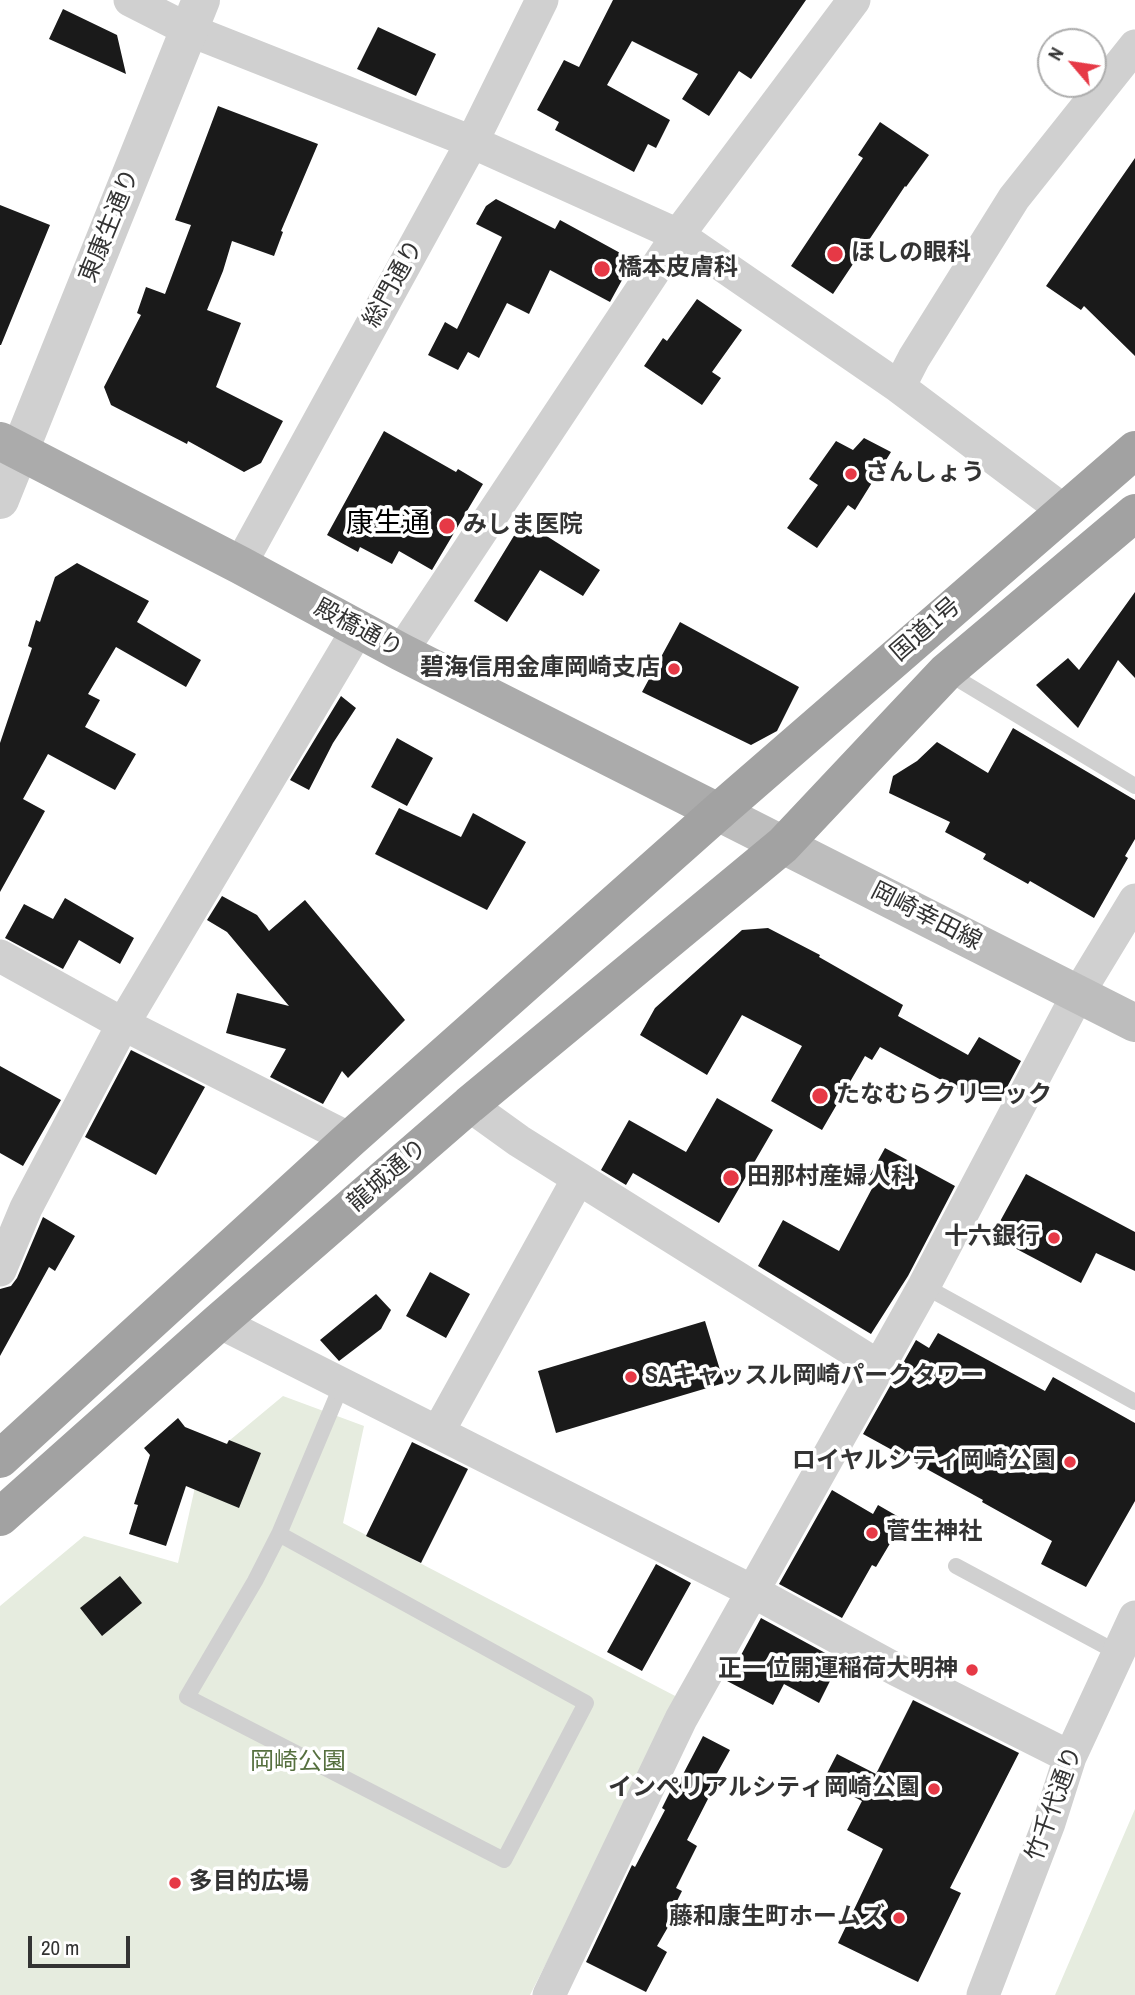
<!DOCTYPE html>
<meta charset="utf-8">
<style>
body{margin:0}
#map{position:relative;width:1135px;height:1995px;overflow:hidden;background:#fff;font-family:"Archivo Narrow",sans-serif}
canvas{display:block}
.north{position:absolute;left:1037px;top:28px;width:70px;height:70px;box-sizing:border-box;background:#fff;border:2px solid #adadad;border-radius:50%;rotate:299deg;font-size:19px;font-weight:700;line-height:28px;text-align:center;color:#333}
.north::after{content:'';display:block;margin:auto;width:24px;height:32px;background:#e63946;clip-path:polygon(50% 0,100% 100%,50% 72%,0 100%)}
.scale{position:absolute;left:28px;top:1936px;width:102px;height:32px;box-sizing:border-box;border:4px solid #333;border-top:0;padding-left:9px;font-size:21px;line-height:24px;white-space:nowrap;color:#333;-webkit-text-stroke:5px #fff;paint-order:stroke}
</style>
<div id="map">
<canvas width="1135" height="1995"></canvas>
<div class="north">N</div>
<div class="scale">20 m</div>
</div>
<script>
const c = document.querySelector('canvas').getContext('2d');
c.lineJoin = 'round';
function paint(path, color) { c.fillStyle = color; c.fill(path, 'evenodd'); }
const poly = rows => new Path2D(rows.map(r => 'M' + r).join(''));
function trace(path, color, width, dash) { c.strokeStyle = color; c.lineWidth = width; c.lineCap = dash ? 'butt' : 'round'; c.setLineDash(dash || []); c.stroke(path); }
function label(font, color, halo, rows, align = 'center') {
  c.font = font + ' "Archivo Narrow","Noto Sans JP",sans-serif'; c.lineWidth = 7; c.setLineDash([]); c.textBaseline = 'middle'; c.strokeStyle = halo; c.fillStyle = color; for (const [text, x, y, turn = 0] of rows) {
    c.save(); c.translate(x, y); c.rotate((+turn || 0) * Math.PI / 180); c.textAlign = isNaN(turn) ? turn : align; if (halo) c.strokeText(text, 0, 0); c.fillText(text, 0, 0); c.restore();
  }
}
paint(poly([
 [283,1396,364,1426,343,1523,681,1699,530,1995,0,1995,0,1606,84,1536,178,1563,200,1465],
 [1135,1809,1135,1995,1055,1995]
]), '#e6ecdf');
paint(poly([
 [613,0,806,0,751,79,739,71,709,116,682,99,698,74,632,41,607,85,670,120,656,148,648,144,634,172,555,130,559,122,537,110,564,60,579,67],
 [63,9,117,35,126,74,49,39],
 [378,27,436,54,416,96,357,69],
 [218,106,318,144,281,231,283,232,274,256,232,241,223,271,207,310,241,323,216,387,283,421,261,463,244,472,188,441,187,444,111,405,104,387,141,315,137,313,146,287,165,294,191,225,175,220],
 [880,122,929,155,906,187,905,186,833,294,791,266,863,158,858,155],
 [1135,158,1135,356,1084,306,1081,310,1046,286],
 [496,199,555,229,560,220,633,260,610,302,550,270,529,314,507,303,479,358,468,352,458,370,428,355,445,322,457,329,502,237,476,224,486,206],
 [0,205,50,225,1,345,0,345],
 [697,299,742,330,712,372,721,378,702,405,644,366,663,338,667,341],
 [384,431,456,472,458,469,483,484,432,570,399,551,392,564,360,547,358,552,327,535],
 [864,438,891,452,855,510,848,505,817,548,787,528,818,485,809,479,836,441,853,450],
 [523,521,600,570,583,596,540,570,507,622,474,601],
 [77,563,149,601,137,622,201,660,186,687,116,647,88,694,100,700,85,727,136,754,115,790,48,754,23,799,45,811,0,892,0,743,32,648,28,646,36,620,40,622,55,577],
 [1135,592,1135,678,1118,660,1078,728,1036,685,1068,658,1079,670],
 [680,622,799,687,777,731,751,745,642,692],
 [341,696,356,708,333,743,309,790,290,780],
 [1013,728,1135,800,1135,839,1125,856,1128,858,1094,918,1030,881,1028,884,983,859,986,854,945,832,950,822,889,793,893,776,917,761,937,742,988,773],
 [397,738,433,758,407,806,371,787],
 [399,808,461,837,473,813,526,842,487,910,375,854],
 [222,896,257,915,269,931,305,900,405,1020,348,1078,342,1071,323,1104,270,1077,286,1049,226,1033,237,993,289,1006,227,932,207,920],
 [65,898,134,938,120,964,79,940,63,969,5,938,24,904,53,919],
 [768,928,820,955,819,957,903,1005,898,1016,968,1055,979,1037,1021,1061,998,1104,974,1090,971,1096,880,1047,872,1060,865,1056,822,1130,771,1101,802,1046,742,1015,707,1075,640,1035,655,1008,742,930],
 [131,1050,205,1087,156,1175,85,1137],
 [0,1066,61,1100,23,1166,0,1153],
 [717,1098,773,1130,719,1223,633,1173,626,1185,601,1170,629,1120,686,1152],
 [885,1148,955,1186,908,1276,871,1334,758,1266,783,1220,839,1251,877,1179,870,1175],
 [1026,1174,1135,1232,1135,1271,1096,1253,1081,1283,992,1236],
 [43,1217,75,1236,55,1271,49,1267,0,1356,0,1289,11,1286,17,1278],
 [430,1272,470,1294,446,1338,406,1316],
 [376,1294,391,1310,381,1329,339,1361,320,1340],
 [705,1321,724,1383,556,1433,538,1371],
 [938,1333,1045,1391,1053,1377,1135,1423,1135,1501,1086,1587,1041,1564,1052,1541,982,1502,983,1500,863,1434,916,1340,929,1348],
 [178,1418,185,1427,227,1444,229,1440,261,1453,239,1508,186,1486,166,1546,129,1534,138,1505,134,1504,150,1455,144,1448],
 [412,1442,468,1469,421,1563,366,1536],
 [832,1490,873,1514,878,1505,904,1520,876,1567,872,1565,842,1618,779,1584],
 [656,1564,691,1583,642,1671,607,1652],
 [120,1576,142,1603,102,1636,80,1608],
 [761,1618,840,1661,819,1703,784,1684,773,1705,727,1681],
 [913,1700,1019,1753,950,1888,961,1893,918,1982,838,1943,883,1849,847,1830,862,1801,823,1781,837,1754,876,1774],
 [703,1736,730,1750,706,1793,710,1795,687,1840,697,1846,676,1888,682,1891,671,1913,675,1915,657,1946,667,1952,646,1992,586,1962,632,1865,635,1867,665,1810,662,1808,677,1778,680,1780]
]), '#1a1a1a');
trace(poly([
 [946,672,1135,786],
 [924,1286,1135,1402],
 [279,1534,586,1703,504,1860,187,1697,255,1581,279,1534,342,1384],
 [956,1566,1118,1653]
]), '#d0d0d0', 16);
trace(poly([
 [130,0,189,30,472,142,678,235,899,387,1063,510],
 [899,387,914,358,1014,198,1135,46],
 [240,565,472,142,542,0],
 [401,652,678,235,854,0],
 [0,956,123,1024,350,1139],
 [469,1105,519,1141,878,1366],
 [0,1270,26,1208,123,1024,358,629],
 [219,1322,754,1592,897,1670,1070,1757],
 [438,1432,578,1179],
 [549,1995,681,1719,924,1286,1078,994,1135,900],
 [983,1995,1049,1823,1070,1757,1135,1617]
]), '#d0d0d0', 33);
trace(poly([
 [0,500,201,0]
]), '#d0d0d0', 38);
trace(poly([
 [718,812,1135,1023]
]), '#bdbdbd', 38);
trace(poly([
 [0,441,240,565,401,652,718,812]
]), '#ababab', 38);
trace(poly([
 [0,1459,350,1139,718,812,1135,450],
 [0,1517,219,1322,469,1105,783,845,946,672,1135,513]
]), '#a2a2a2', 38);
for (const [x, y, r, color] of [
 [835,254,9,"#e63946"],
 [602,269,9,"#e63946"],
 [851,474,7,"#e63946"],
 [447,526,9,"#e63946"],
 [674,669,7,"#e63946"],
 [820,1096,9,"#e63946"],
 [731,1178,9,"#e63946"],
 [1054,1238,7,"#e63946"],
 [631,1377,7,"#e63946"],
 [1070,1462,7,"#e63946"],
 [872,1533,7,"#e63946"],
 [972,1670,7,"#e63946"],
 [934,1789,7,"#e63946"],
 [175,1883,7,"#e63946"],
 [899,1918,7,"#e63946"]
]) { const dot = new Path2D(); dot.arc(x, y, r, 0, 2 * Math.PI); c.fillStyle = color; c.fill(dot); trace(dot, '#fff', 2.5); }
label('24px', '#333', '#fff', [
 ["東康生通り",110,226,-68],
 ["総門通り",394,284,-61],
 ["殿橋通り",358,629,28],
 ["国道1号",926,630,-41],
 ["岡崎幸田線",926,917,27],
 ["龍城通り",388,1176,-41],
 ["竹千代通り",1055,1804,-70]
]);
label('bold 24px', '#333', '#fff', [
 ["ほしの眼科",851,254],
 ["橋本皮膚科",618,269],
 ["さんしょう",865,474],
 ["みしま医院",463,526],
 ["碧海信用金庫岡崎支店",660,669,"right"],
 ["たなむらクリニック",836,1096],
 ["田那村産婦人科",747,1178],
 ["十六銀行",1040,1238,"right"],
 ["SAキャッスル岡崎パークタワー",645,1377],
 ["ロイヤルシティ岡崎公園",1056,1462,"right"],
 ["菅生神社",886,1533],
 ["正一位開運稲荷大明神",958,1670,"right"],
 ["インペリアルシティ岡崎公園",920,1789,"right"],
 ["多目的広場",189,1883],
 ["藤和康生町ホームズ",885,1918,"right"]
], 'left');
label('24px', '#56703f', '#fff', [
 ["岡崎公園",298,1763]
]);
label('28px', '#000', '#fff', [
 ["康生通",388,524]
]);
</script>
